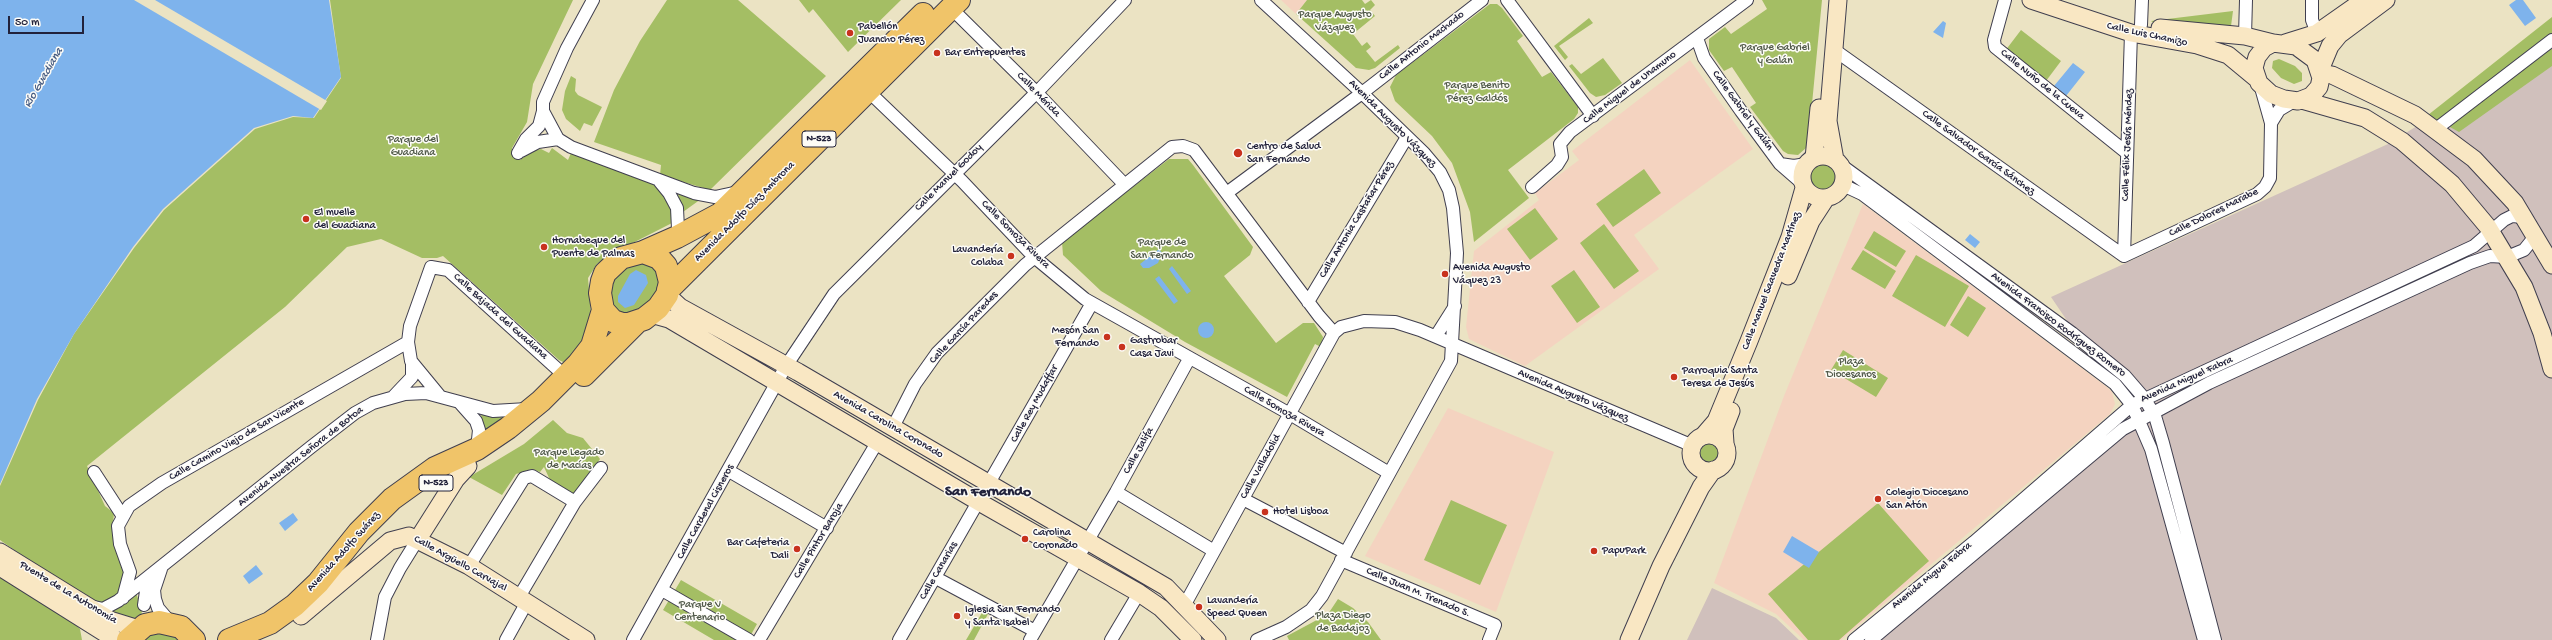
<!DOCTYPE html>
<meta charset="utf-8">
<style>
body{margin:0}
#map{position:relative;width:2552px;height:640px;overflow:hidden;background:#ebe3c3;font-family:"Gochi Hand",sans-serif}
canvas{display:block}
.scale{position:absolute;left:8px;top:16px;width:76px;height:18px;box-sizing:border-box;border:2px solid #22223b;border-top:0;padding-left:5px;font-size:12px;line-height:14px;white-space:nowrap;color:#22223b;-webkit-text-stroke:3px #fdfcf7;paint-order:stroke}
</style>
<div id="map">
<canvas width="2552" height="640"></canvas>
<div class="scale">50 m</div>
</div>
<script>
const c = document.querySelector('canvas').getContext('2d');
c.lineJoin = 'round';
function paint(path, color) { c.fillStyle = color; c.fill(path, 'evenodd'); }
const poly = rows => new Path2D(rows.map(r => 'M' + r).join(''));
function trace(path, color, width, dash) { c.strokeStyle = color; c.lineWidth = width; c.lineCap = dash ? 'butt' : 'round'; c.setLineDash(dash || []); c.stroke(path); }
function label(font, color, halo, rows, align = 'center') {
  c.font = font + ' "Gochi Hand",sans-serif'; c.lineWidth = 3; c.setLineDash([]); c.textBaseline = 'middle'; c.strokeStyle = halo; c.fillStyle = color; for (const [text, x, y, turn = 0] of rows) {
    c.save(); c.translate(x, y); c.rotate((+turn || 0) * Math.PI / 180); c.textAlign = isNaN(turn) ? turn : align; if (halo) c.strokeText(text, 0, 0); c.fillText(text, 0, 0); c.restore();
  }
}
paint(poly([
 [1281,0,1307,0,1296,14],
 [1690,60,1753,149,1634,235,1659,269,1525,366,1469,339,1466,327,1474,251,1539,200,1535,193,1579,160,1572,151],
 [1863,204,2108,388,2112,392,2115,404,2110,414,1841,640,1804,640,1776,614,1714,583,1784,396],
 [1448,408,1554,452,1496,612,1365,556]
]), '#f4d3c0');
paint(poly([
 [2552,42,2552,640,1847,640,2125,406,2051,297,2388,144],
 [1712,588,1776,618,1799,640,1687,640]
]), '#d0c0bc');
paint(poly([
 [330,0,573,0,533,84,527,122,512,148,513,156,520,160,532,151,541,149,549,153,552,148,568,160,571,153,656,185,668,197,674,222,615,252,597,264,588,278,591,313,581,343,565,363,559,360,443,256,437,258,422,258,381,239,347,247,285,307,87,466,105,506,114,513,113,524,124,570,121,589,115,597,103,603,39,601,75,624,80,629,82,640,0,640,0,577,17,552,0,540,0,486,38,400,74,334,134,248,164,210,255,129,293,117,314,118,341,78],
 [667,0,738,0,826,76,710,190,660,175,661,165,594,142,614,90,640,41],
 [799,0,901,0,848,52,813,9,809,13],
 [1307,0,1362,0,1365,4,1371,0,1375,5,1370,10,1375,16,1353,34,1362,46,1367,42,1371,47,1366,51,1375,62,1398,45,1400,48,1375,68,1369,70,1356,68,1296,14],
 [1762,0,1822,0,1809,135,1806,148,1798,155,1788,154,1783,151,1750,107,1756,103,1732,67,1724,71,1709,50,1709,39,1725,27,1731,34,1767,9],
 [1490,4,1497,4,1502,8,1523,36,1517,41,1542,77,1551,72,1578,107,1578,113,1574,119,1508,170,1529,198,1474,242,1470,212,1452,163,1432,136,1395,101,1390,87,1396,75],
 [2233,11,2231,26,2154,23,2151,21],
 [2552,17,2552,66,2459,132,2428,115],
 [1589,18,1593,23,1559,46,1568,57,1565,60,1554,46],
 [2021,30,2061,61,2046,81,2005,51],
 [1603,58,1622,83,1605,95,1596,97,1590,93,1569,66,1572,64,1581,74],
 [2279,59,2295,66,2302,73,2302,81,2294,84,2281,78,2272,68,2273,61],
 [571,76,576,79,575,91,578,95,602,107,592,126,584,123,580,131,566,119,562,110,565,91],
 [1169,159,1188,159,1193,165,1253,247,1250,255,1224,276,1276,343,1303,323,1314,323,1323,337,1321,347,1315,344,1287,397,1185,342,1101,291,1063,255,1062,242],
 '1810 177a13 13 0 1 1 26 0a13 13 0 1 1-26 0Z',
 [1644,169,1661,193,1613,227,1596,204],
 [677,191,701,199,683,212],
 [1535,208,1558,239,1530,260,1507,229],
 [1604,224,1639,271,1614,289,1580,243],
 [1874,231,1906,251,1896,267,1864,248],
 [1863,250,1896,271,1885,289,1851,269],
 [1916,255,1969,286,1945,327,1892,296],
 [641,259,662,272,657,297,634,315,612,312,610,309,613,276],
 [1574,270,1600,307,1577,323,1551,286],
 [1968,296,1986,308,1968,337,1950,325],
 [1843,350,1888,378,1876,397,1831,370],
 [481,413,508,416,483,433],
 [553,420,567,433,583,438,600,459,575,497,550,480,544,467,540,472,532,469,516,474,502,495,469,477,524,444],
 '1700 453a10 10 0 1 1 20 0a10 10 0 1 1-20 0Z',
 [1451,500,1507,525,1480,585,1424,560],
 [1878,503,1929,561,1839,640,1808,640,1768,594],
 [681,580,757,624,748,640,714,640,663,610],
 [136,593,142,609,141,622,109,611],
 [1338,599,1353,608,1368,622,1381,640,1289,640,1287,636,1328,614],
 [983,611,988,614,974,640,966,640],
 [156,629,185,640,137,640]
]), '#a4be64');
paint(poly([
 [0,0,329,0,341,77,313,118,293,116,254,128,163,209,133,247,74,334,37,399,0,484],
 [2516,0,2523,0,2536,18,2525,26,2509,5],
 [1943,21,1946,23,1943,38,1933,32],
 [2073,63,2085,72,2066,96,2054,86],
 [1970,234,1980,242,1975,248,1965,240],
 [1159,249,1162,253,1158,263,1149,268,1143,268,1140,264],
 [1172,266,1191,291,1187,294,1169,269],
 [636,270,646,275,648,283,634,305,625,308,618,302,618,296,630,274],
 [1159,276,1178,301,1174,304,1155,279],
 '1198 330a8 8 0 1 1 16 0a8 8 0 1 1-16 0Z',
 [293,513,298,520,285,531,279,523],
 [1792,536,1819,552,1809,568,1783,552],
 [256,565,263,574,249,584,243,576]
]), '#7eb3ec');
paint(poly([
 [134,0,155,0,327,101,321,110]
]), '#ebe3c3');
const street = poly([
 [593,0,567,48,543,102,543,111,558,139,571,147,694,193,715,197,738,192],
 [1507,0,1593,116],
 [2005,0,1994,40,1995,47,2127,153],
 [2312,0,2312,20,2317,33],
 [951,8,1036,92,1124,184],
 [2141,25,2142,0],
 [2245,36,2246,0],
 [1697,38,1704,58,1741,111,1780,164,1803,184],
 [1833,49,2124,256],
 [868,91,962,181,1033,256,1085,299,1290,414,1389,473],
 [2271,123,2279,110,2294,101],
 [2436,129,2552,40],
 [521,151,538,142,558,139],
 [518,153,526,139,539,126,543,111],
 [1780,164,1794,166,1806,164],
 [1841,165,2072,333,2125,376,2144,398,2155,416,2163,443,2215,640],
 [660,182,669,193,677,208,678,229],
 [1532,187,1557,165,1562,157,1560,144,1570,132,1747,0],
 [1840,189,1847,187,1862,194,2115,384,2132,405,2151,449,2204,640],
 [1228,192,1362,93,1482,0],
 [2124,256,2257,194,2265,187,2270,178,2271,123,2260,84],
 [2124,256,2131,33],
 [1308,302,1407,137],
 [1436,336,1455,306],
 [439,395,411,361,408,342,410,326,431,267,448,270,565,376],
 [394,396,412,377,412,362],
 [460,403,476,421,479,430,477,449],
 [892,429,915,384,937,353,1025,265,1172,147,1183,146,1194,150,1319,316,1334,333],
 [729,471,827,528],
 [94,472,122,515],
 [1116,492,1214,551],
 [1243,499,1346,553],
 [1341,560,1495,625,1489,640],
 [469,566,524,478,532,476,575,502],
 [161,569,154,590,155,599,158,608,170,622],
 [936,578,1035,631],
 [662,590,749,640],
 [519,597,575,502,601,468],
 [123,598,130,572,120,544,118,526,129,506,162,483,408,342],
 [144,605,148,577],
 [90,606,103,609,118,601,311,447,355,413,373,403,405,394,426,393,493,411,527,409],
 [1184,606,1334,333,1341,327,1364,321,1395,322,1420,330,1693,446],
 [377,640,385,597,400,568,418,539],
 [506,640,527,602],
 [633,640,786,366,834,294,1042,87,1125,0],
 [759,640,878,441],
 [899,640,1092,303],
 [1030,640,1116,492,1189,359],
 [1111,640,1139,593],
 [1257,640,1286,627,1311,610,1322,596,1451,361,1457,253,1453,208,1449,190,1440,172,1424,153,1362,93,1261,0],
 [1854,640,1974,542,2132,405,2474,246,2504,220,2512,216,2523,217],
 [1871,640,2123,429,2209,383,2470,263,2490,256,2507,257,2524,250,2532,240,2532,231]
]);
const secondary = poly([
 [2031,0,2131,33,2197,45,2228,55,2257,79],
 [2160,28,2245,36,2273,43],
 [2273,43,2296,46,2315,60,2321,78,2319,87,2311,96,2298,101,2284,99,2271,94,2259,83,2254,68,2257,57,2264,48,2273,43],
 [2285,43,2317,33,2364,0],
 [2320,70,2330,46,2339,35,2386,0],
 [2321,73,2332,75,2415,115,2474,159,2515,203,2552,265],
 [2302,100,2365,118,2402,141,2452,184,2488,227,2524,287,2542,333,2552,369],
 '1802 177a21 21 0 1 1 42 0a21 21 0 1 1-42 0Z',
 [1814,158,1819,108],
 [1835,160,1828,121,1838,0],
 [1788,276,1811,221,1826,198],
 [667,295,680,307,798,372,1166,587,1217,640],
 [651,314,669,319,979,502,1139,593,1161,608,1193,640],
 '1691 453a18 18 0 1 1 36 0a18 18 0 1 1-36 0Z',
 [1703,436,1716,421,1749,341,1790,237,1804,188],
 [1725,443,1724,429,1731,411],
 [418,539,456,479,468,466],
 [0,552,110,620,139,629],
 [0,567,116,640],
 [301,616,390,541,409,536,469,566,586,640],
 [1629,640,1661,566,1701,487,1713,470]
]);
const highway = poly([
 [643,252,677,237,720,214,923,14],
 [643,252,659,258,666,266,670,282,667,295,658,308,644,319,629,324,622,324,613,321,603,310,600,293,602,281,605,273,621,258,643,252],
 [668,290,959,0],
 [584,375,637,322],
 [128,640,145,625,159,622,181,627,194,640],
 [229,640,270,623,295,605,318,583,359,532,392,499,435,468,477,449,508,428,541,401,578,364,592,346,603,310]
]);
trace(street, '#403f4f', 14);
trace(secondary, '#403f4f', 19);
trace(highway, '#403f4f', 24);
trace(street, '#fff', 12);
trace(secondary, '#f9e7c3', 17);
trace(highway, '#f0c469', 22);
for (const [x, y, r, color] of [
 [850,33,4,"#c8321e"],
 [937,53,4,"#c8321e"],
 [1238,153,5,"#c8321e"],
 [306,219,4,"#c8321e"],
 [544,247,4,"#c8321e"],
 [1011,256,4,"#c8321e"],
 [1445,274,4,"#c8321e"],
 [1107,337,4,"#c8321e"],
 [1122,347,4,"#c8321e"],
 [1674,377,4,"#c8321e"],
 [1878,499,4,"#c8321e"],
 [1265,512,4,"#c8321e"],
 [1025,539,4,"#c8321e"],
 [797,549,4,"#c8321e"],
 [1594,551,4,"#c8321e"],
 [1199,607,4,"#c8321e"],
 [957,616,4,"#c8321e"]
]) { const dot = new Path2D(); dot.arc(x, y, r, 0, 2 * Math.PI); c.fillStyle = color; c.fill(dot); trace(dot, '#fdfcf7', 1.5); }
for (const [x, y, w] of [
 [819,139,34],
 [436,483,34]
]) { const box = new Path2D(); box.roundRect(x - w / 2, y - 8, w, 16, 3); c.fillStyle = '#fdfcf7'; c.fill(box); trace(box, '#22223b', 1); }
label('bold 10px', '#22223b', null, [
 ["N-523",819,139],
 ["N-523",436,483]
]);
label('11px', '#505949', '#fdfcf7', [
 ["Parque Augusto",1335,15],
 ["Vázquez",1335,28],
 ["Parque Gabriel",1775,48],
 ["y Galán",1775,61],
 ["Parque Benito",1477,86],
 ["Pérez Galdós",1477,99],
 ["Parque del",413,140],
 ["Guadiana",413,153],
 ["Parque de",1162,243],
 ["San Fernando",1162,256],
 ["Plaza",1851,362],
 ["Diocesanos",1851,375],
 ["Parque Legado",569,453],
 ["de Macías",569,466],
 ["Parque V",700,605],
 ["Centenario",700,618],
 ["Plaza Diego",1343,616],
 ["de Badajoz",1343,629]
]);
label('11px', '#22223b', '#fdfcf7', [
 ["Pabellón",858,27],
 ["Juancho Pérez",858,40],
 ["Bar Entrepuentes",945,53],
 ["Centro de Salud",1247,147],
 ["San Fernando",1247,160],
 ["El muelle",314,213],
 ["del Guadiana",314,226],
 ["Hornabeque del",552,241],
 ["Puente de Palmas",552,254],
 ["Lavandería",1003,250,"right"],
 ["Colaba",1003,263,"right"],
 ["Avenida Augusto",1453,268],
 ["Váquez 23",1453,281],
 ["Mesón San",1099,331,"right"],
 ["Fernando",1099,344,"right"],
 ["Gastrobar",1130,341],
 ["Casa Javi",1130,354],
 ["Parroquia Santa",1682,371],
 ["Teresa de Jesús",1682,384],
 ["Colegio Diocesano",1886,493],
 ["San Atón",1886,506],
 ["Hotel Lisboa",1273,512],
 ["Carolina",1033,533],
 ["Coronado",1033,546],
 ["Bar Cafeteria",789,543,"right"],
 ["Dali",789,556,"right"],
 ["PapuPark",1602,551],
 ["Lavandería",1207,601],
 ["Speed Queen",1207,614],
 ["Iglesia San Fernando",965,610],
 ["y Santa Isabel",965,623]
], 'left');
label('11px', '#22223b', '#fdfcf7', [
 ["Calle Luis Chamizo",2147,35,12],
 ["Calle Antonio Machado",1422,46,-38],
 ["Calle Nuño de la Cueva",2042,85,39],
 ["Calle Miguel de Unamuno",1630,88,-37],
 ["Calle Mérida",1038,95,46],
 ["Calle Gabriel y Galán",1742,111,54],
 ["Avenida Augusto Vázquez",1392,124,45],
 ["Calle Félix Jesús Méndez",2128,145,-88],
 ["Calle Salvador García Sánchez",1978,153,36],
 ["Calle Manuel Godoy",949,178,-45],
 ["Avenida Adolfo Díaz Ambrona",745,212,-45],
 ["Calle Dolores Marabe",2214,213,-26],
 ["Calle Antonia Castañar Pérez",1357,220,-59],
 ["Calle Somoza Rivera",1015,235,45],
 ["Calle Manuel Saavedra Martínez",1772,281,-69],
 ["Calle Bajada del Guadiana",500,317,42],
 ["Avenida Francisco Rodríguez Romero",2058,325,37],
 ["Calle García Paredes",964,328,-47],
 ["Avenida Miguel Fabra",2187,380,-24],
 ["Avenida Augusto Vázquez",1573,396,23],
 ["Calle Rey Mudaffar",1035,404,-61],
 ["Calle Somoza Rivera",1284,412,30],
 ["Avenida Carolina Coronado",888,425,30],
 ["Calle Camino Viejo de San Vicente",237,440,-30],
 ["Calle Jalifa",1139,451,-61],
 ["Avenida Nuestra Señora de Botoa",301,457,-38],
 ["Calle Valladolid",1261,467,-61],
 ["Calle Cardenal Cisneros",706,512,-61],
 ["Calle Pintor Baroja",819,541,-59],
 ["Avenida Adolfo Suárez",344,552,-48],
 ["Calle Argüello Carvajal",460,564,29],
 ["Calle Canarias",939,571,-60],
 ["Avenida Miguel Fabra",1932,576,-39],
 ["Puente de La Autonomía",68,593,31],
 ["Calle Juan M. Trenado S.",1418,593,23]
]);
label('italic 12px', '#475c82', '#fdfcf7', [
 ["Río Guadiana",44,78,-60]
]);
label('bold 15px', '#22223b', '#fdfcf7', [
 ["San Fernando",988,493]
]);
</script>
